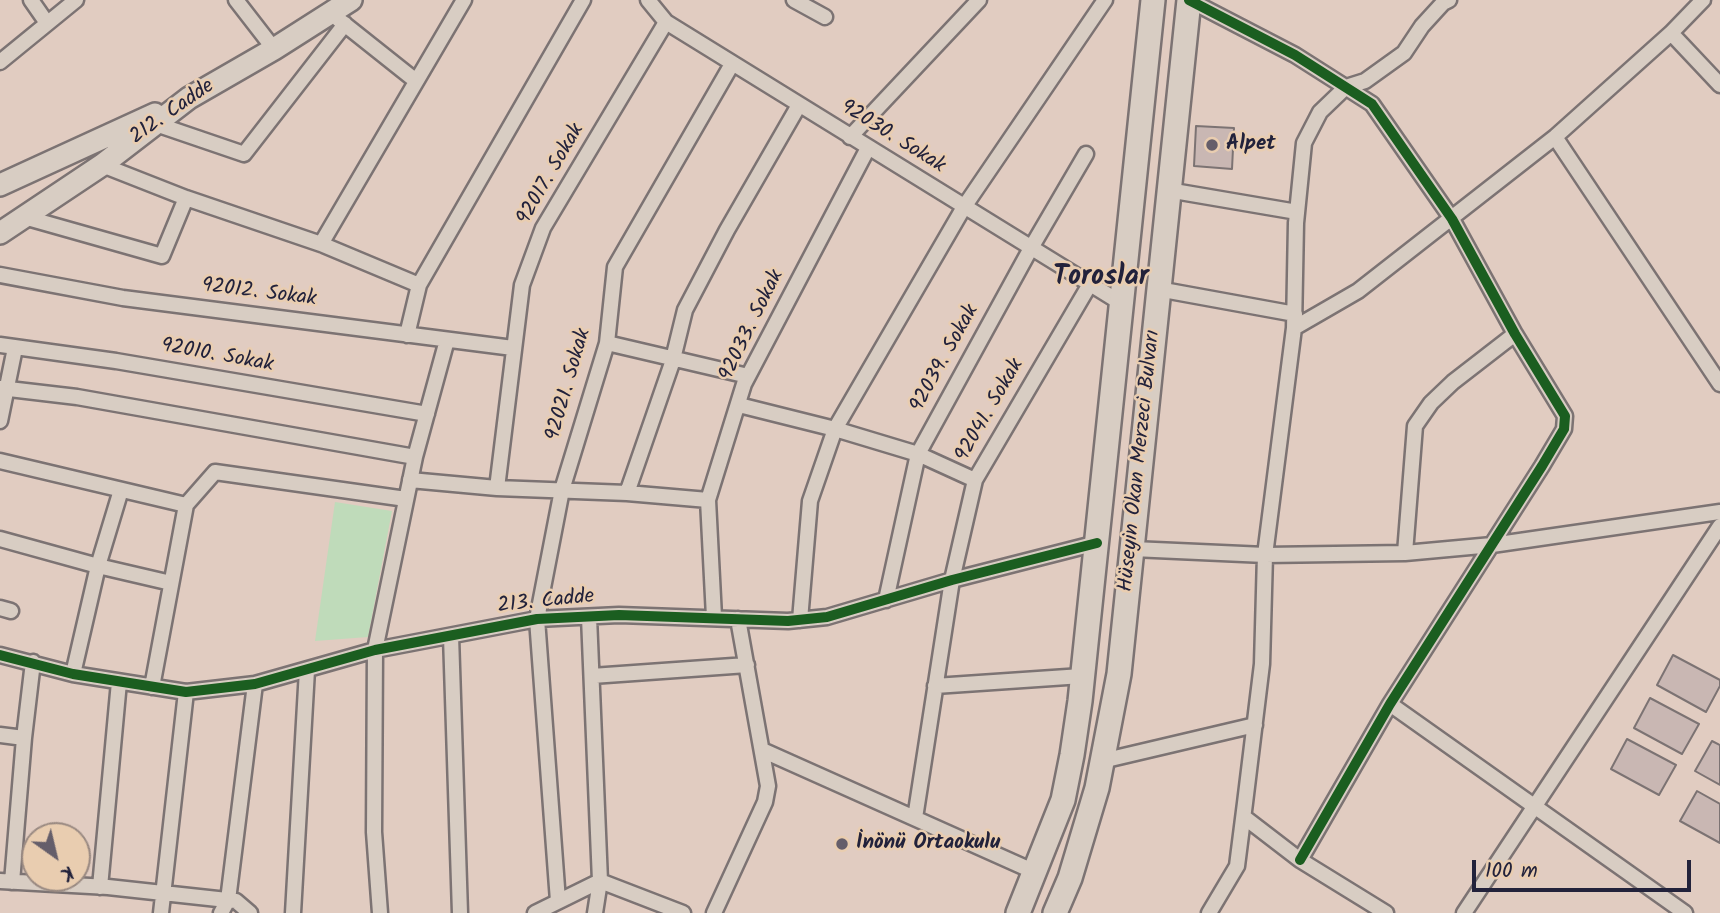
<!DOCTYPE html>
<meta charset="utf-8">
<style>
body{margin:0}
#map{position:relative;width:1720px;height:913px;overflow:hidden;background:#e1ccc1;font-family:Kalam,sans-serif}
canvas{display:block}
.north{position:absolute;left:21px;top:822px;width:70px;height:70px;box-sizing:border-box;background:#e9cdb0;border:2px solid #998981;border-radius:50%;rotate:146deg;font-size:19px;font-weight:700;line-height:28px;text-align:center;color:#22223b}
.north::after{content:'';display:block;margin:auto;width:24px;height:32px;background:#655e6a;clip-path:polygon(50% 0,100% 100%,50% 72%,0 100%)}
.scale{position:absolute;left:1472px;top:860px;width:219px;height:32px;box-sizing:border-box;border:4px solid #22223b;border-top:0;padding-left:9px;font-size:21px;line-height:24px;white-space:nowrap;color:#22223b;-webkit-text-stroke:5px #e9cdb0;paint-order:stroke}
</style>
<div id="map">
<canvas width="1720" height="913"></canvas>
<div class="north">K</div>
<div class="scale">100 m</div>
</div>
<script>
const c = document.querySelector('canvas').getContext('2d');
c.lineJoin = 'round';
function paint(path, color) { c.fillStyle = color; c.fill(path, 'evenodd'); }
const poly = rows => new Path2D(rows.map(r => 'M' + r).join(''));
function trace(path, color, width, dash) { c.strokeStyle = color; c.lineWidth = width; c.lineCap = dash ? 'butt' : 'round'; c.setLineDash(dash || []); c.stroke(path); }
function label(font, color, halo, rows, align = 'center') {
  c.font = font + ' Kalam,sans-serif'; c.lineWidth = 5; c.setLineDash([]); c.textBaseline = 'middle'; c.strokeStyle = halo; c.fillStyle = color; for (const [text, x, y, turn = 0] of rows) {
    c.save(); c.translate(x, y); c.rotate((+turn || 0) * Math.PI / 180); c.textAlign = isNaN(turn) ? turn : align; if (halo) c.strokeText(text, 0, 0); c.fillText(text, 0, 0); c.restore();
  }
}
paint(poly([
 [335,502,392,511,368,637,315,641]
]), '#bfdbba');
const building = poly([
 [1196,126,1234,128,1232,169,1194,166,1196,126],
 [1673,655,1720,680,1720,686,1706,712,1657,685,1673,655],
 [1650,698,1699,724,1682,754,1634,728,1650,698],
 [1627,739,1676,765,1659,795,1611,769,1627,739],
 [1712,741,1720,745,1720,785,1695,771,1712,741],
 [1697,791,1720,804,1720,843,1680,821,1697,791]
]);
paint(building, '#c9b7b3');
trace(building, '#7c7373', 2);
const street = poly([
 [31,0,47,23],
 [236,0,274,49],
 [648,0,666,22,1121,303],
 [794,0,825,17],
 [1189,0,1295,55,1372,104,1452,219,1515,334,1565,416,1564,429,1542,466,1390,704,1300,860],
 [338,19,416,81],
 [1671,33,1720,85],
 [0,62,76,0],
 [156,124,244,154,345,24],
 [850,137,979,0],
 [1555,137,1720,384],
 [102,165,186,198,321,244,419,285],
 [1168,190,1297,212],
 [24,217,162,256,186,198],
 [321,244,464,0],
 [0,275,123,298,513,348],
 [1158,289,1295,314],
 [1294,328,1358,291,1555,137,1671,33,1703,0],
 [407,335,419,285,583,0],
 [607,343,748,376],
 [0,345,116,361,427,414],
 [0,388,77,397,415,457],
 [739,405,835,429,918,454,975,480],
 [0,421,15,348],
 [0,461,186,505],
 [410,480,497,488,627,493,708,500],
 [497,488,522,285,543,228,666,22],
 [627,493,672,363,685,310,727,230,799,105],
 [186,505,215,472,406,499],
 [0,539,98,566,171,583],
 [1133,549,1265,555,1405,553,1492,545,1720,512],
 [1405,553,1415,426,1431,403,1453,382,1515,334],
 [886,600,918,454,1031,248,1086,154],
 [0,608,11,611],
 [589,617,600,881,595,913],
 [714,617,708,500,744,384,868,148],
 [800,620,810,501,835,429,964,207,1105,0],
 [451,636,460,913],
 [0,655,73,674,186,692,255,684,375,650,537,619,619,615,788,621,827,617,952,580,1097,543],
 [73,674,98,566,121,490],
 [592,676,747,665],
 [935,686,1082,676],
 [152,687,186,505],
 [1390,704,1685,913],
 [0,735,24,738],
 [762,750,1035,872],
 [1102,761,1255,725],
 [1244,817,1300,860,1386,913],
 [915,818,952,580,975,480,1090,284],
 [0,881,108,887,236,901,250,913],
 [12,882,24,738,33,662],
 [100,887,119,682],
 [558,901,537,619,562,490,607,343,615,267,732,64],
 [161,913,186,692],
 [221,913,228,900,255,684],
 [293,913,307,670],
 [380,913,374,832,375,650,415,457,447,340],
 [535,913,600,881,683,913],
 [714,913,765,802,768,786,738,619],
 [1209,913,1237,866,1245,803,1262,664,1265,555,1294,328,1296,223,1304,143,1320,112,1346,87,1365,81,1404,53,1422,26,1443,3,1449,0],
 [1464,913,1720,526]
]);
const secondary = poly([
 [0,185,155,114],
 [0,233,102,165,189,98,274,49,351,0]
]);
const primary = poly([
 [1018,913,1063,800,1072,755,1080,701,1153,0],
 [1055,913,1070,878,1097,788,1119,674,1189,0]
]);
trace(street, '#7c7373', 19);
trace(secondary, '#7c7373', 26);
trace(primary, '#7c7373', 28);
trace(street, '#d8cdc3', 14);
trace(secondary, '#d8cdc3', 21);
trace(primary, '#d8cdc3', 23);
trace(poly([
 [1189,0,1295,55,1372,104,1452,219,1515,334,1565,416,1564,429,1542,466,1390,704,1300,860],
 [0,655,73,674,186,692,255,684,375,650,537,619,619,615,788,621,827,617,952,580,1097,543]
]), '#1b5e20', 10);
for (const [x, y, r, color] of [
 [1212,145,7,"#655e6a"],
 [842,844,7,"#655e6a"]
]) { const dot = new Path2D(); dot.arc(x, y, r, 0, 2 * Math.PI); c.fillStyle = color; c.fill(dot); trace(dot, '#e9cdb0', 2.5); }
label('21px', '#22223b', '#e9cdb0', [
 ["212. Cadde",173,113,-35],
 ["92030. Sokak",892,138,32],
 ["92017. Sokak",552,175,-60],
 ["92012. Sokak",259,294,7],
 ["92033. Sokak",753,326,-64],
 ["92010. Sokak",217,357,10],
 ["92039. Sokak",946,359,-61],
 ["92021. Sokak",570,385,-74],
 ["92041. Sokak",991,411,-60],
 ["Hüseyin Okan Merzeci Bulvarı",1141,461,-84],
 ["213. Cadde",546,603,-6]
]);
label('bold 21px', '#22223b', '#e9cdb0', [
 ["Alpet",1226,145],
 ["İnönü Ortaokulu",856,844]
], 'left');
label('bold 28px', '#22223b', '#e9cdb0', [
 ["Toroslar",1101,279]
]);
</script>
